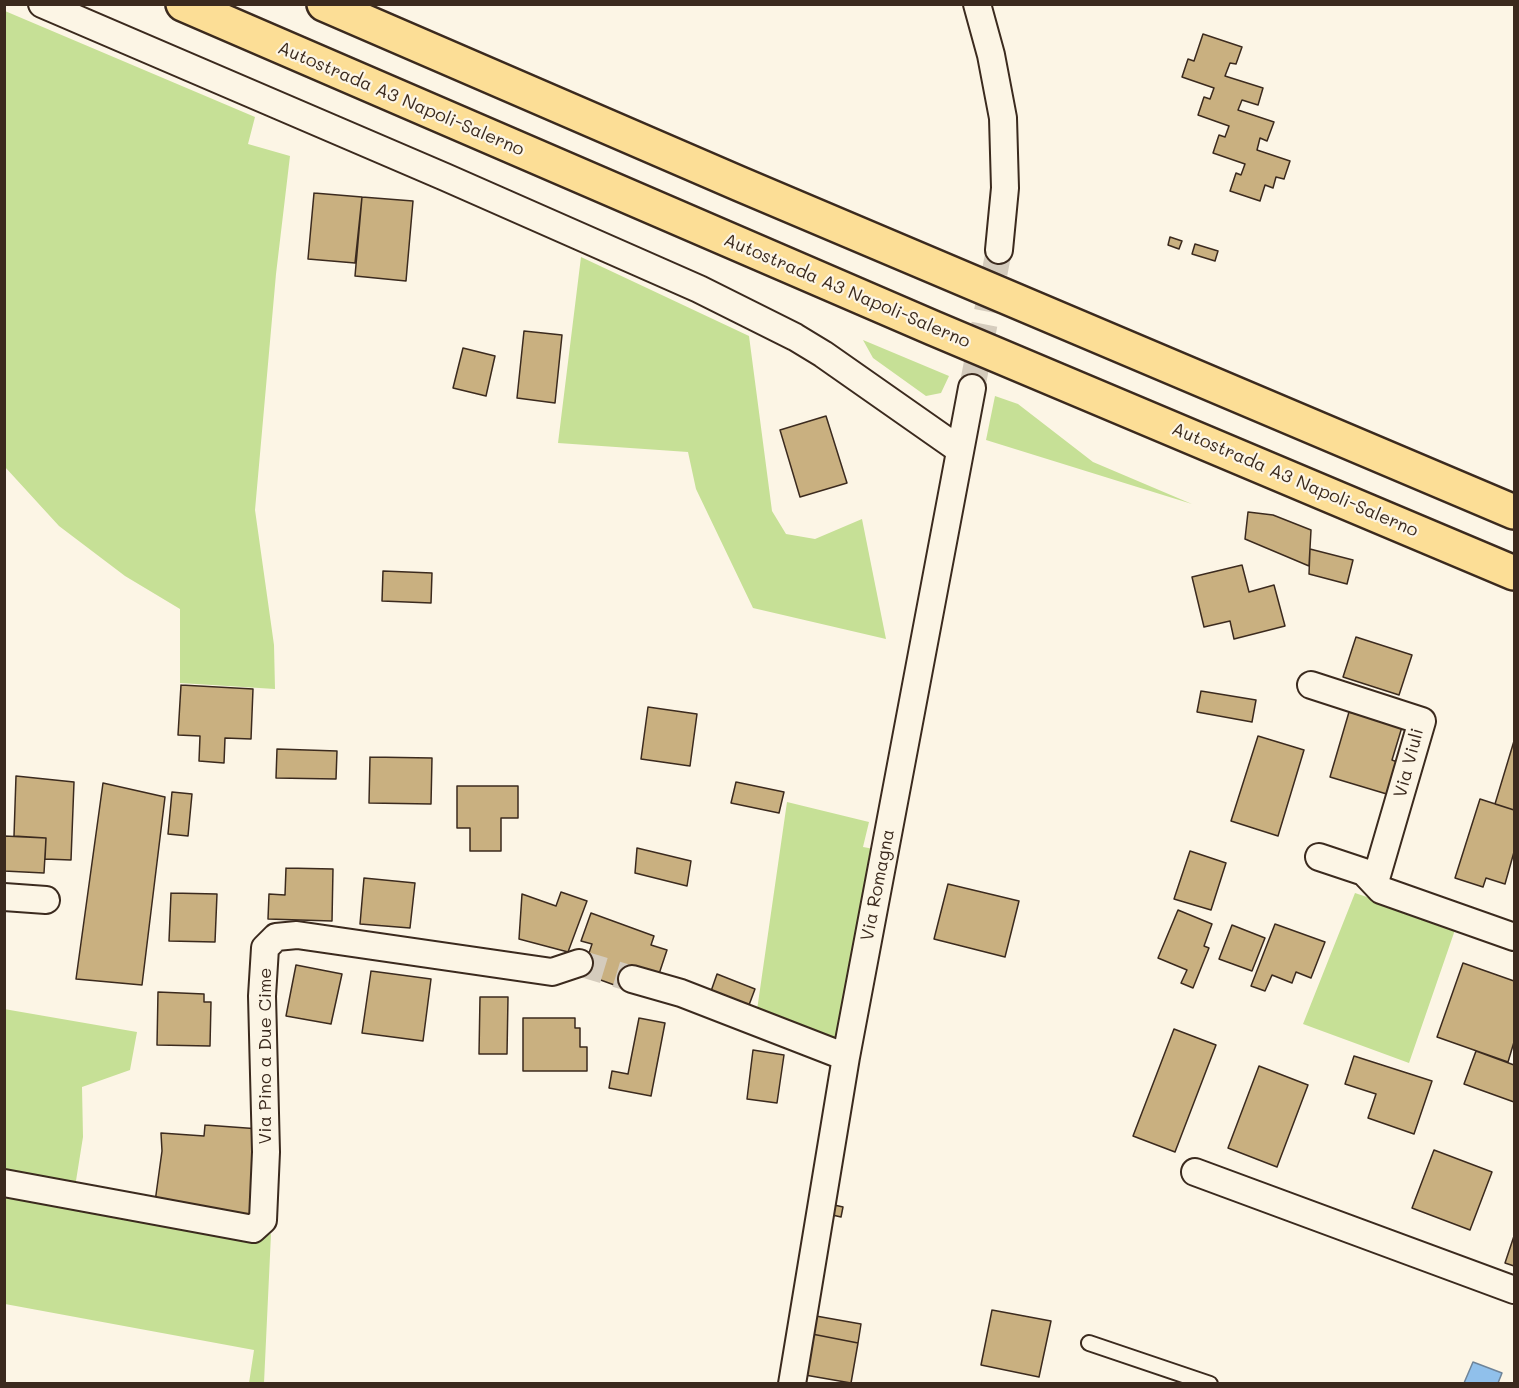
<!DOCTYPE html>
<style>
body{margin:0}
#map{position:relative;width:1519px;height:1388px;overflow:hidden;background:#fcf5e5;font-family:Mali,sans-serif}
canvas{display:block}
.frame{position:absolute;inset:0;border:6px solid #3b2a1e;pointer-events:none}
</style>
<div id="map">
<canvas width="1519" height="1388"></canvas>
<div class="frame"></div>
</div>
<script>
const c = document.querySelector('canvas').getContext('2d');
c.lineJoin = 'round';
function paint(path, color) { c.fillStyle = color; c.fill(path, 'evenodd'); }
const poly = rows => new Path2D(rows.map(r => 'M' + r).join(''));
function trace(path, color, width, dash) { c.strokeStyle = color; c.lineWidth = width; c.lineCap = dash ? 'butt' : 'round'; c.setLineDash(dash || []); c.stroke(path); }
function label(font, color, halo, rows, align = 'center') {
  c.font = font + ' Mali,sans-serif'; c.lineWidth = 4.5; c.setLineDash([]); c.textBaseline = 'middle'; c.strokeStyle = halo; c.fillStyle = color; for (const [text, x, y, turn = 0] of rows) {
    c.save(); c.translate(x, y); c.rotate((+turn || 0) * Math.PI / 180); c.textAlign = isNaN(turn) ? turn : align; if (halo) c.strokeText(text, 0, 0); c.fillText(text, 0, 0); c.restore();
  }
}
paint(poly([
 [5,11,255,117,248,144,290,156,276,274,255,510,274,645,275,689,180,683,180,609,125,576,59,526,5,467],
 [581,257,749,336,772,511,786,534,815,539,862,519,886,639,753,608,696,489,688,452,558,443],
 [863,340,949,376,941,393,926,396,873,358],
 [995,396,1018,404,1093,462,1192,504,986,440],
 [787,802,869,822,863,847,874,849,841,1047,756,1017],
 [1355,893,1456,927,1409,1063,1303,1024],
 [4,1009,137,1032,130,1070,82,1087,83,1137,75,1187,5,1174],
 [4,1192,258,1237,271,1234,264,1383,249,1383,254,1350,5,1304]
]), '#c6e096');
const water = poly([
 [1473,1362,1502,1373,1498,1383,1464,1383,1473,1362]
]);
paint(water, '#90c0eb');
trace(water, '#6e8499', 1.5);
const building = poly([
 [1203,34,1242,47,1236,64,1230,63,1225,76,1263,88,1258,105,1242,100,1238,110,1274,122,1267,141,1260,138,1257,150,1290,161,1284,179,1276,177,1273,188,1265,185,1260,201,1230,191,1236,173,1241,175,1245,164,1213,153,1219,135,1225,137,1229,126,1198,115,1204,97,1210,99,1214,88,1182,77,1188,59,1194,61,1203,34],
 [314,193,362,197,355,263,308,259,314,193],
 [362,197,413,201,406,281,355,276,362,197],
 [1170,237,1182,241,1179,249,1168,245,1170,237],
 [1195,244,1218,251,1215,261,1192,254,1195,244],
 [524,331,562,335,555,403,517,398,524,331],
 [463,348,495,356,486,396,453,388,463,348],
 [826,416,847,483,800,497,780,430,826,416],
 [1248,512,1273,515,1311,530,1309,566,1245,539,1248,512],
 [1310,549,1353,560,1347,584,1309,574,1310,549],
 [1242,565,1249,592,1274,585,1285,626,1234,639,1230,621,1204,627,1192,577,1242,565],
 [383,571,432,573,431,603,382,601,383,571],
 [1356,637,1412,655,1399,695,1343,677,1356,637],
 [181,685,253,689,251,739,225,738,224,763,199,761,200,736,178,735,181,685],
 [1201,691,1256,700,1252,722,1197,712,1201,691],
 [648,707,697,714,690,766,641,759,648,707],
 [1349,712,1402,727,1392,760,1400,763,1390,795,1330,777,1349,712],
 [1258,736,1304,750,1278,836,1231,821,1258,736],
 [1514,741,1514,810,1495,804,1514,741],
 [277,749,337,751,336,779,276,778,277,749],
 [370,757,432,758,431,804,369,803,370,757],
 [16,776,74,782,71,860,45,859,46,838,14,836,16,776],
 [736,782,784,792,779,813,731,803,736,782],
 [103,783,165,797,142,985,76,979,103,783],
 [457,786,518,786,518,818,501,818,501,851,470,851,470,828,457,828,457,786],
 [172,792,192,794,188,836,168,834,172,792],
 [1480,799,1514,810,1514,852,1505,884,1486,878,1483,887,1455,878,1480,799],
 [4,836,46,838,44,873,4,871,4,836],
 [637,848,691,861,687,886,635,873,637,848],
 [1190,851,1226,863,1211,910,1174,899,1190,851],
 [286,868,333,869,332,921,268,919,269,894,285,895,286,868],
 [364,878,415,883,410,928,360,924,364,878],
 [948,884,1019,901,1005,957,934,939,948,884],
 [561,892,587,901,568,952,519,939,522,894,556,906,561,892],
 [171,893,217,894,215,942,169,941,171,893],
 [1178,910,1212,924,1204,946,1209,948,1193,988,1181,983,1187,970,1158,958,1178,910],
 [591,913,654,936,651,945,667,950,656,983,628,990,576,971,588,956,592,944,581,941,591,913],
 [1275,924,1325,942,1311,978,1296,972,1292,983,1272,975,1265,991,1251,986,1275,924],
 [1232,925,1265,938,1252,971,1219,959,1232,925],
 [1463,963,1514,981,1514,1042,1508,1062,1437,1037,1463,963],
 [296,965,342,974,331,1024,286,1016,296,965],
 [371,971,431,979,423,1041,362,1033,371,971],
 [717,974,755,989,746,1013,709,997,717,974],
 [158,992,204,994,204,1002,211,1002,210,1046,157,1045,158,992],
 [480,997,508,997,507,1054,479,1054,480,997],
 [523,1018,575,1018,575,1028,580,1028,580,1047,587,1047,587,1071,523,1071,523,1018],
 [639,1018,665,1023,651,1096,609,1088,612,1071,628,1074,639,1018],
 [1174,1029,1216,1045,1175,1152,1133,1136,1174,1029],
 [753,1050,784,1055,777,1103,747,1099,753,1050],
 [1476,1051,1514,1065,1514,1102,1464,1084,1476,1051],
 [1354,1056,1432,1081,1414,1134,1368,1118,1376,1094,1345,1084,1354,1056],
 [1259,1066,1308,1085,1277,1167,1228,1148,1259,1066],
 [205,1125,260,1129,252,1224,155,1202,162,1151,161,1133,204,1136,205,1125],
 [1434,1150,1492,1172,1470,1230,1412,1208,1434,1150],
 [830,1204,843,1207,841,1217,828,1214,830,1204],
 [1514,1236,1514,1266,1505,1263,1514,1236],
 [992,1310,1051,1321,1039,1377,981,1365,992,1310],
 [816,1316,861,1324,858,1343,812,1334,816,1316],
 [812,1334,858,1343,851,1383,805,1375,812,1334]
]);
paint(building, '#c9b080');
trace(building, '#3b2a1e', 1.5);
trace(poly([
 [972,388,999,250],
 [579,963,632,979]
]), '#d5ccbd', 26, [26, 13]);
const service = poly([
 [1089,1343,1210,1384]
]);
const minor = poly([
 [42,4,445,177,699,289,795,337,823,354,960,450],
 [977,4,991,55,1003,118,1005,188,999,250],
 [1311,685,1422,721,1375,882],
 [1319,857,1364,872,1381,890,1514,937],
 [4,897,46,900],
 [632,979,681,993,846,1057],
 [1195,1172,1514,1290],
 [4,1183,253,1229,263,1220,266,1152,262,996,265,948,276,937,297,935,552,972,579,963],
 [792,1384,846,1057,972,388]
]);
const motorway = poly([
 [183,4,933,328,1514,573],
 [324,4,740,184,1514,512]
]);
trace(service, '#3b2a1e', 18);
trace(minor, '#3b2a1e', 30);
trace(motorway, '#3b2a1e', 38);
trace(service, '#fcf5e5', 14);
trace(minor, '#fcf5e5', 26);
trace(motorway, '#fcde96', 33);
label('18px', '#3b2a1e', '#fcf5e5', [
 ["Autostrada A3 Napoli-Salerno",401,99,23],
 ["Autostrada A3 Napoli-Salerno",847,291,23],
 ["Autostrada A3 Napoli-Salerno",1295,480,23],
 ["Via Viuli",1409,763,-75],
 ["Via Romagna",878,885,-79],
 ["Via Pino a Due Cime",265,1056,-90]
]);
</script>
